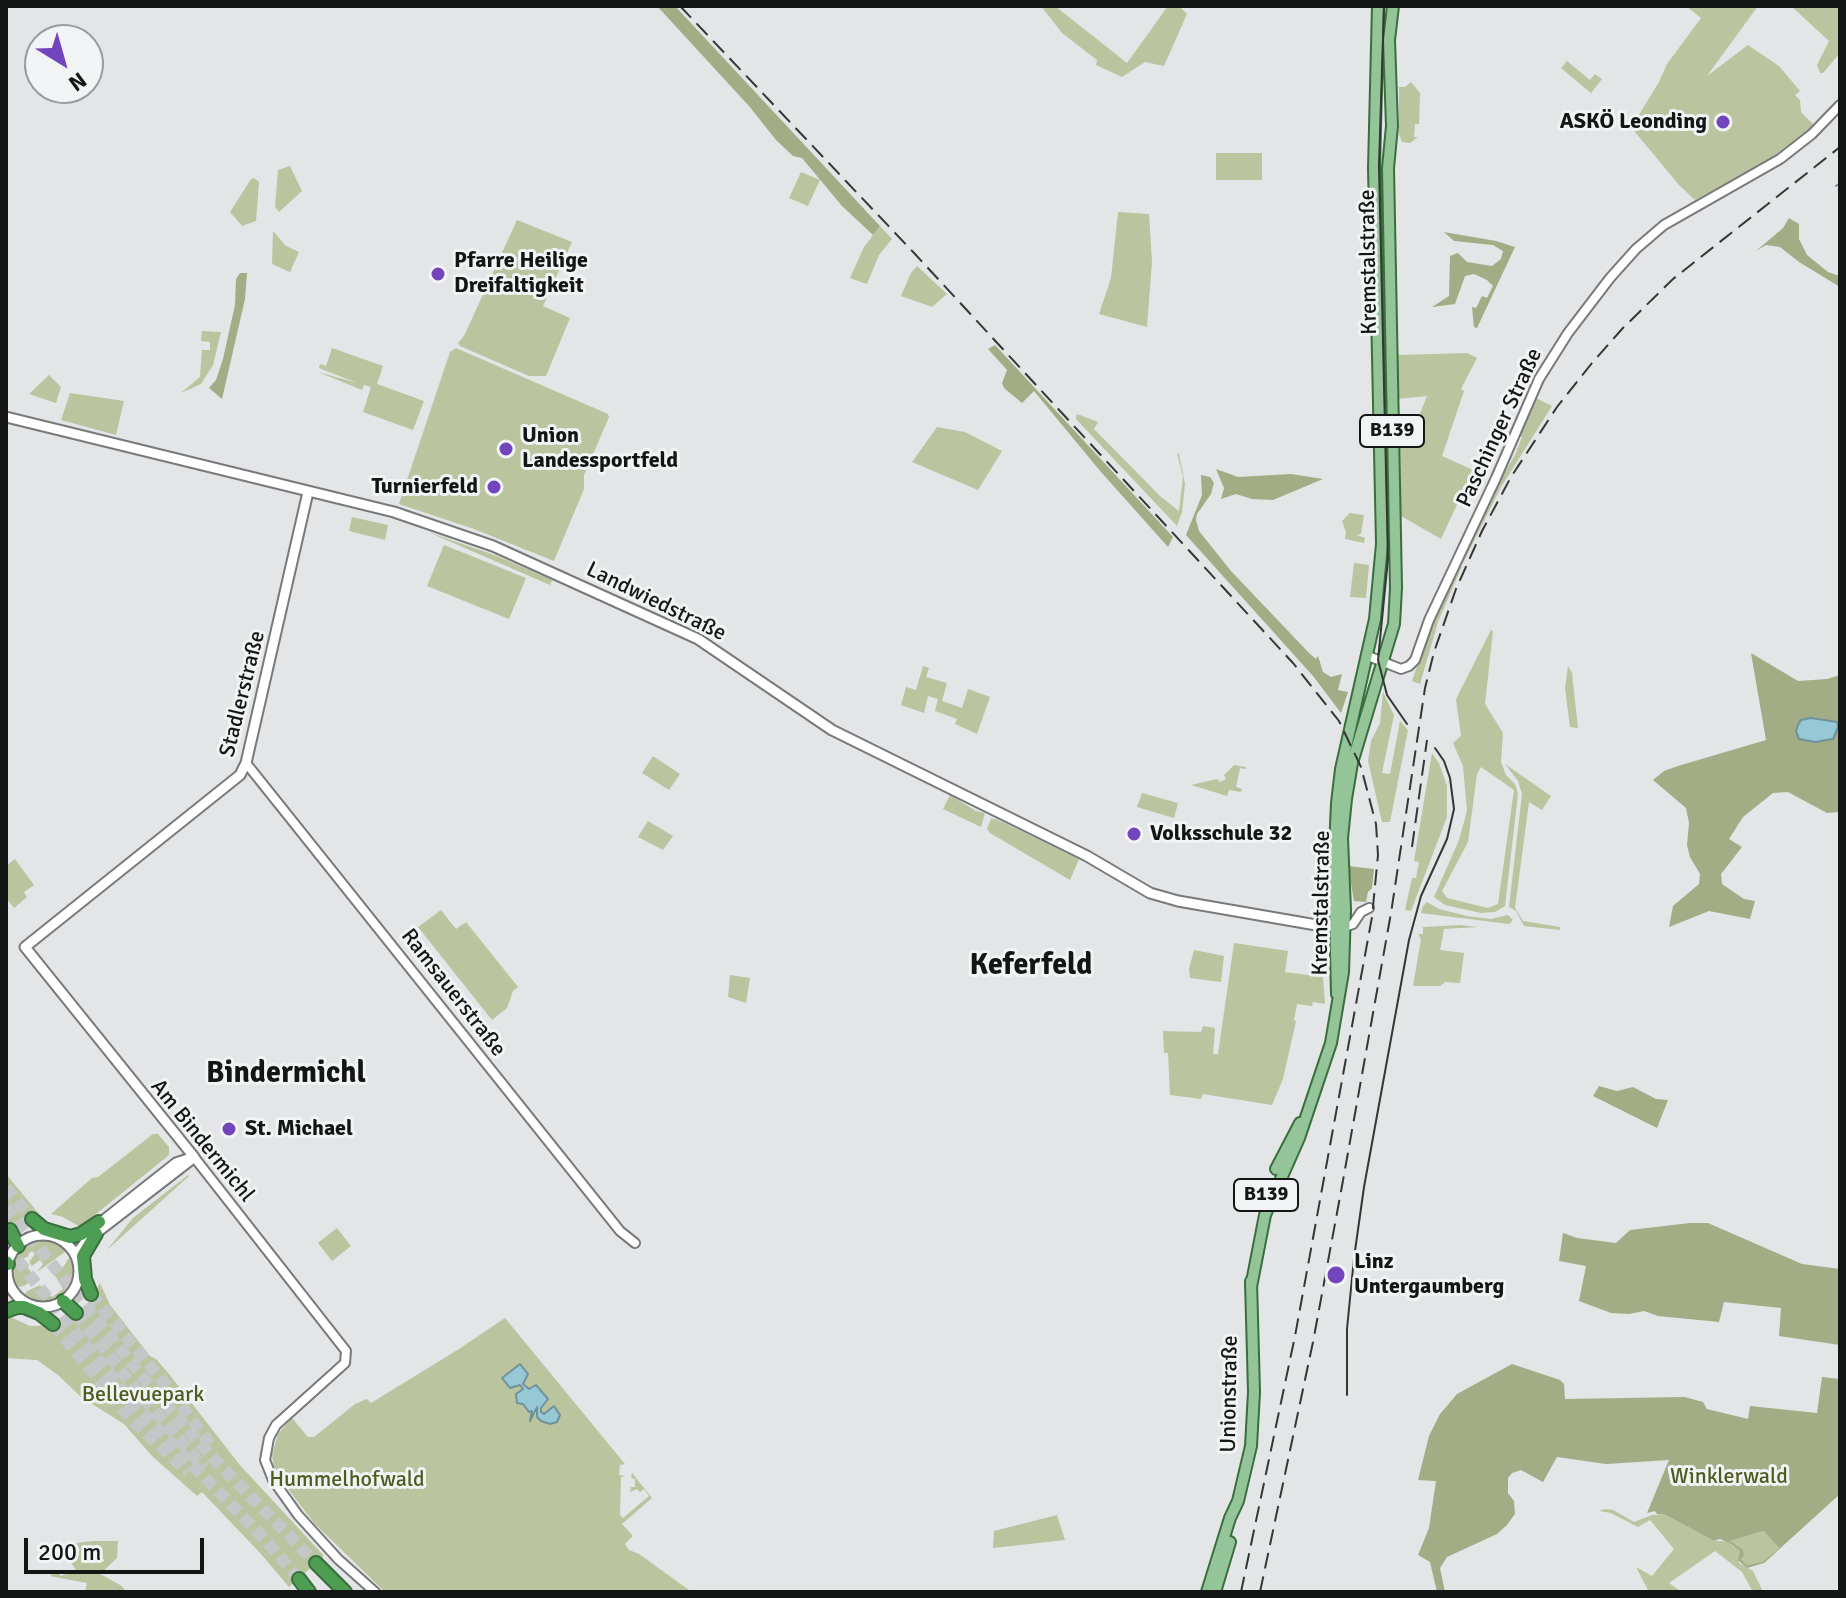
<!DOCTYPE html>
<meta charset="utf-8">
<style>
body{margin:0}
#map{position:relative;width:1846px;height:1598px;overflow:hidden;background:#e3e5e7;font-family:Signika,sans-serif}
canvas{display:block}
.frame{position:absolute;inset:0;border:8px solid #141515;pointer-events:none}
.north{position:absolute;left:24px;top:24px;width:80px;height:80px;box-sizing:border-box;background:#f1f3f4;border:2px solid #999a9b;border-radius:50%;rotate:143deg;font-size:22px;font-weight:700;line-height:32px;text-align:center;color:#141515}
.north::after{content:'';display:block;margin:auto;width:28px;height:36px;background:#7345bd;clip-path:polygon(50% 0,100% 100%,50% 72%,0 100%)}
.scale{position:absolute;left:24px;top:1538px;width:180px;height:36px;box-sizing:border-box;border:4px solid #141515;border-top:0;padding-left:10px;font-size:24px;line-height:28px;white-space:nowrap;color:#141515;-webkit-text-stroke:6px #f1f3f4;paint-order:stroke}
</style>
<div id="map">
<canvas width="1846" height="1598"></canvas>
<div class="frame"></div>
<div class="north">N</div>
<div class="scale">200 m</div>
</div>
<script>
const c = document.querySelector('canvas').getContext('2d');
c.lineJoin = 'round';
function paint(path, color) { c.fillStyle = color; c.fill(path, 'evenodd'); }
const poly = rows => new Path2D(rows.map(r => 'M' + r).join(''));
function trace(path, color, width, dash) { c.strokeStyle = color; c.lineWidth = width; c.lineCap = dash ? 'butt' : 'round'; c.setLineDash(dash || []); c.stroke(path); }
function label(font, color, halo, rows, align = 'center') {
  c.font = font + ' Signika,sans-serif'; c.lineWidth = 6; c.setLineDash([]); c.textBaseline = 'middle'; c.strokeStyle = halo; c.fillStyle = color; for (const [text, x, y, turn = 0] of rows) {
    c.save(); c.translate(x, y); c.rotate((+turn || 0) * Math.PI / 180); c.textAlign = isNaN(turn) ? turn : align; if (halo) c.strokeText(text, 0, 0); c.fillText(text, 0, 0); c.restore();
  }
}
paint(poly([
 [1041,6,1055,6,1127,63,1168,6,1179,6,1187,14,1164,66,1145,62,1122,77,1096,65,1097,60,1062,33],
 [1686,6,1758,6,1707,76,1748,45,1779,66,1800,91,1795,95,1800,100,1801,112,1814,125,1764,164,1695,200,1679,185,1635,132,1632,126,1659,82,1667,64,1701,18],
 [1791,6,1840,6,1840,53,1823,73,1820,73,1817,65,1829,41],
 [1567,61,1590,80,1595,74,1602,79,1591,93,1561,68],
 [1411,82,1420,93,1419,124,1415,124,1414,137,1418,137,1410,143,1402,142,1399,134,1399,87,1405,87],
 [1216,153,1262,153,1262,180,1216,180],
 [290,166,302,191,279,212,275,207,278,170],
 [801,172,820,180,808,206,789,198],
 [254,178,259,182,256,221,242,226,230,212,251,179],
 [1118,212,1149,214,1152,262,1147,327,1099,314,1111,278],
 [517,220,572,242,543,306,570,318,546,376,529,376,460,346,458,343,464,336],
 [880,226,892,239,879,255,867,284,850,278,864,247],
 [273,231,286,246,299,252,290,272,272,264],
 [917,266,947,294,932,307,901,296,911,273],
 [202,331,221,332,213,365,201,384,181,393,200,377,202,350,210,350,210,342,201,341],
 [332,348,383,366,377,384,424,401,413,430,363,412,371,387,364,385,362,390,318,372,357,383,319,368,320,364,326,366],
 [456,348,608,414,609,417,584,475,584,489,554,561,474,529,399,504,450,352],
 [1467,353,1477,358,1461,389,1464,391,1442,456,1473,470,1441,539,1401,516,1400,442,1409,441,1427,396,1396,399,1398,355],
 [49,375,61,387,56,403,29,394],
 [70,393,124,401,116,435,61,420],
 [1536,398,1552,406,1501,487,1463,563,1460,560,1503,471,1505,472,1515,455,1522,437,1520,436],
 [1077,414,1098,422,1094,429,1161,497,1179,511,1183,477,1177,453,1179,454,1185,484,1182,512,1177,526,1076,419],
 [937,427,965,432,1002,451,978,490,912,462],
 [1350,513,1364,515,1361,534,1357,535,1365,538,1364,543,1345,539,1346,532,1342,521],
 [352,517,388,525,385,540,349,531],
 [428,532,497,556,552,580,550,585],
 [444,545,526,578,509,619,427,586],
 [1354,563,1369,565,1366,598,1350,597],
 [1458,566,1462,566,1438,622,1420,684,1412,681,1433,619],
 [1491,630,1493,631,1485,704,1503,733,1501,762,1506,775,1515,784,1518,794,1505,906,1495,912,1481,913,1445,905,1434,897,1459,840,1467,811,1463,766,1453,743,1461,736,1456,699],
 [1481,767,1514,790,1498,904,1488,908,1447,898,1442,891,1468,842,1477,774],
 [923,666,929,668,926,677,947,683,942,701,962,708,968,689,990,697,977,734,955,724,957,719,935,711,938,699,928,696,924,713,901,705,906,687,916,690],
 [1568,666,1572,673,1578,728,1570,727,1565,688],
 [1383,692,1394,715,1382,773,1390,774,1400,721,1408,730,1390,822,1382,822,1368,761,1371,741,1380,723],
 [1432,753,1439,763,1447,786,1447,817,1411,911,1405,910,1412,878,1416,878,1419,862,1414,861],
 [653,756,680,774,669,790,642,773],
 [1505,764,1551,796,1542,810,1529,802,1515,908,1523,921,1560,927,1560,930,1524,926,1516,911,1509,907,1522,794,1518,781],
 [1234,765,1246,767,1246,769,1240,768,1236,787,1242,789,1241,792,1229,790,1227,796,1191,785,1217,779,1220,782,1226,779,1224,775],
 [1142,793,1178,803,1174,818,1137,807],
 [950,795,976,811,985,813,981,827,943,809],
 [991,819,996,819,1079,859,1070,880,990,833,987,829],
 [648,821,673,836,663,850,638,837],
 [15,859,34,885,24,892,27,897,14,908,6,898,6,866],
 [1427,902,1439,909,1467,916,1491,919,1508,915,1513,920,1509,924,1421,913,1423,906],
 [441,910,456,929,466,922,518,987,513,991,507,1008,492,1020,418,927],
 [1460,925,1478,927,1444,929,1440,950,1464,953,1460,983,1445,982,1440,986,1413,986,1421,939,1418,934,1423,934,1423,927],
 [1234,943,1288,951,1285,972,1323,977,1325,1004,1313,1002,1312,1006,1297,1004,1294,1020,1296,1021,1283,1079,1272,1105,1203,1094,1201,1099,1170,1095,1168,1053,1164,1053,1163,1031,1201,1032,1203,1026,1215,1028,1213,1054,1218,1054],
 [1194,950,1224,956,1221,982,1190,978,1189,969],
 [730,975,750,978,746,1003,728,997],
 [153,1134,158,1134,169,1147,169,1155,80,1227,63,1217,51,1214,92,1178,98,1177],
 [6,1174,39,1214,21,1219,6,1229],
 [188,1175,189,1176,107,1250,133,1218],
 [337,1228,351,1246,332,1261,318,1243],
 [41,1239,56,1242,65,1248,65,1252,37,1272,43,1264,40,1260,32,1266,29,1262,35,1254,32,1251,28,1254,29,1256,22,1259,33,1275,26,1285,16,1288,11,1269,14,1259,21,1248],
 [73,1258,75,1277,64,1296,44,1303,33,1301,24,1296,27,1291,40,1285,52,1297,63,1289,54,1274,64,1266,68,1259],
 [100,1283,110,1305,150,1356,156,1359,169,1374,239,1464,324,1556,289,1587,261,1554,202,1492,197,1496,152,1456,124,1424,81,1397,58,1375,37,1360,6,1358,6,1315,30,1326,61,1325,74,1319,87,1308],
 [505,1318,625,1464,620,1465,619,1475,626,1476,621,1477,620,1515,623,1518,649,1496,644,1489,640,1492,637,1489,630,1492,631,1487,635,1487,635,1479,631,1478,632,1473,652,1498,622,1524,633,1536,625,1544,629,1550,639,1554,689,1590,688,1592,385,1592,314,1523,283,1482,274,1466,272,1455,278,1434,292,1418,308,1437,314,1437,355,1404,367,1399,371,1403,459,1349],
 [1605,1509,1613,1510,1634,1522,1652,1515,1664,1514,1714,1541,1728,1541,1765,1531,1779,1548,1762,1562,1747,1565,1741,1559,1742,1549,1730,1544,1740,1550,1739,1563,1753,1571,1763,1592,1753,1592,1742,1572,1715,1551,1669,1583,1682,1592,1649,1592,1636,1567,1652,1576,1674,1549,1650,1520,1638,1527,1611,1513,1599,1511],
 [1057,1515,1065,1540,993,1548,994,1531],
 [93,1541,118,1541,117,1558,100,1574,122,1586,126,1592,85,1592,87,1583,50,1576,57,1571,61,1576,76,1570,70,1561,74,1558,75,1551,80,1550,76,1543]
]), '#bac49e');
paint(poly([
 [657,6,675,6,880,226,873,235,842,206,802,158,793,156,776,140,749,106],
 [1789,218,1799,224,1799,239,1807,255,1828,272,1840,276,1840,287,1799,262,1780,247,1766,245,1756,251,1783,228],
 [1444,232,1496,241,1515,247,1477,328,1474,327,1472,307,1476,308,1482,296,1487,298,1493,286,1487,280,1474,274,1465,276,1455,304,1432,307,1449,296,1450,256,1458,253,1467,262,1492,266,1501,259,1503,251,1493,245,1454,241],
 [240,273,247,273,245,299,222,399,209,388,216,380,223,359,235,305,236,279],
 [995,345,1173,537,1168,547,1101,472,1034,391,1022,403,1004,388,1002,383,1007,370,988,349],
 [1216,469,1238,477,1291,474,1323,479,1273,500,1252,499,1236,494,1221,499,1224,488],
 [1201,475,1210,477,1214,483,1211,494,1197,514,1196,520,1199,531,1231,571,1309,653,1316,659,1318,656,1323,672,1331,677,1342,674,1338,690,1348,692,1341,713,1313,676,1186,535,1202,495],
 [1751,653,1798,681,1827,679,1840,675,1840,812,1827,813,1788,792,1773,793,1743,817,1729,839,1742,847,1721,874,1722,884,1744,899,1755,901,1750,919,1709,911,1669,927,1673,906,1699,884,1700,874,1690,857,1687,845,1689,823,1686,808,1653,780,1664,771,1678,766,1766,740],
 [1348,866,1374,869,1372,888,1368,892,1366,902,1354,901],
 [1599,1086,1617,1091,1633,1087,1656,1099,1668,1100,1657,1128,1593,1096],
 [1690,1223,1708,1223,1802,1264,1840,1269,1840,1345,1779,1336,1781,1308,1724,1302,1719,1322,1658,1316,1644,1311,1629,1314,1611,1313,1579,1301,1586,1266,1559,1261,1563,1233,1577,1238,1616,1243,1630,1230],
 [1512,1364,1560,1380,1564,1384,1565,1399,1685,1397,1703,1402,1707,1409,1748,1419,1750,1406,1817,1413,1822,1377,1840,1379,1840,1494,1764,1563,1747,1568,1738,1560,1740,1551,1730,1543,1720,1539,1714,1541,1664,1514,1657,1514,1655,1511,1647,1513,1669,1460,1606,1464,1557,1457,1543,1482,1521,1470,1512,1473,1508,1478,1508,1493,1514,1501,1515,1514,1507,1525,1497,1534,1447,1557,1440,1568,1445,1592,1437,1592,1430,1562,1418,1555,1429,1528,1436,1481,1418,1480,1429,1436,1440,1414,1457,1394],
 [1764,1531,1779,1548,1762,1562,1747,1565,1741,1559,1744,1554,1742,1549,1729,1541]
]), '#a2ac85');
const water = poly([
 [1811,718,1837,722,1838,727,1833,739,1815,742,1799,739,1796,731,1798,725,1801,720,1811,718],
 [520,1364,528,1374,523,1384,529,1389,536,1385,548,1399,541,1408,541,1412,544,1414,554,1406,560,1415,557,1422,550,1424,541,1421,537,1417,537,1407,530,1421,532,1411,529,1412,523,1404,517,1403,516,1394,523,1389,520,1385,510,1388,502,1378,520,1364]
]);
paint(water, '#96c8d5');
trace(water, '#6f929b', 2);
trace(poly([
 [1836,186,1840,183]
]), '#6f929b', 2);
trace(poly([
 [6,1187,32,1219],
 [6,1207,159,1397,215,1460,316,1563],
 [6,1246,132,1402,266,1541,299,1579],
 [91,1294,169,1389,214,1449],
 [76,1313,128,1380,204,1468],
 [53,1324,131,1419,188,1472]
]), '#c4c6c8', 12, [12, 6]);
const tertiary = poly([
 [1368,656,1401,669,1409,666,1415,660,1429,620,1496,478,1539,379,1568,333,1610,278,1636,249,1664,225,1780,159,1812,134,1840,105],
 [246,763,620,1231,635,1243],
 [1345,927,1353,924,1361,912,1369,908],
 [194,1157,346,1351,345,1363,276,1425,269,1438,265,1460,273,1480,298,1515,338,1559,375,1592]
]);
const secondary = poly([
 [6,417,394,512,493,546,698,639,832,730,1087,856,1150,893,1178,901,1322,926,1341,926],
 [194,1157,25,947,240,775,246,763,308,492],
 [95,1227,176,1163,194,1157],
 '7 1271a36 36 0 1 1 72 0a36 36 0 1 1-72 0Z',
 [76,1255,87,1240,192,1159]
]);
const primary = poly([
 [1337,994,1334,870,1337,803,1341,769,1375,619,1382,544,1374,168,1378,6],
 [1276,1169,1300,1123],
 [1251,1287,1265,1215,1299,1138,1331,1043,1343,972,1345,910,1342,838,1346,799,1352,763,1394,624,1396,588,1388,168,1392,126,1389,40,1393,6],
 [1207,1592,1230,1518,1238,1501,1251,1446,1254,1392,1251,1281],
 [1215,1592,1230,1542]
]);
const motorway = poly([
 [32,1219,44,1229,70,1237,81,1234,99,1222],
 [10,1230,18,1246],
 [6,1262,8,1264],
 [91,1294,85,1279,83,1256,96,1234],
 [63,1301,76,1313],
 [6,1311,17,1307,24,1307,39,1313,53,1324],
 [316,1563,345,1592],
 [299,1579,309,1592]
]);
trace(tertiary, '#78797b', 12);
trace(secondary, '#78797b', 13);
trace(primary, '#396e3d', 14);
trace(motorway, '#396e3d', 16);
trace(tertiary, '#fff', 8);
trace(secondary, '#fff', 9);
trace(primary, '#94c598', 10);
trace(motorway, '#4d9e53', 12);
trace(poly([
 [1384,6,1379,166,1388,559,1378,660,1387,695,1407,724],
 [1347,1395,1347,1329,1354,1258,1364,1187,1409,940,1421,896,1447,839,1454,809,1450,778,1444,761,1435,748]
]), '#353636', 2);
trace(poly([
 [680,6,915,254,1293,663,1339,721,1361,767,1376,824,1378,855,1372,917,1295,1336,1241,1592],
 [1412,847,1427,740],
 [1260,1592,1313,1342,1342,1186,1391,913,1425,688,1434,652,1456,589,1482,531,1511,477,1557,407,1592,363,1622,329,1673,279,1840,147]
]), '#353636', 2, [16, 8]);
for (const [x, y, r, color] of [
 [1723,122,8,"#7345bd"],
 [438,274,8,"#7345bd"],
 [506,449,8,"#7345bd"],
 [494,487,8,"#7345bd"],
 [1134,834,8,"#7345bd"],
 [229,1129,8,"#7345bd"],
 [1336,1275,10,"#7345bd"]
]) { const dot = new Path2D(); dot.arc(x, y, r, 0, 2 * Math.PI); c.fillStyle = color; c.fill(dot); trace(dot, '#f1f3f4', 3); }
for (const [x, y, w] of [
 [1392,431,64],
 [1266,1195,64]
]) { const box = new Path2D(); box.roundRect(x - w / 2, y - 16, w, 32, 6); c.fillStyle = '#f1f3f4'; c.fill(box); trace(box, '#141515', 2); }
label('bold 20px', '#141515', null, [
 ["B139",1392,431],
 ["B139",1266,1195]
]);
label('bold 22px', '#141515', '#f1f3f4', [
 ["ASKÖ Leonding",1707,122,"right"],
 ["Pfarre Heilige",454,261],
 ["Dreifaltigkeit",454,286],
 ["Union",522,436],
 ["Landessportfeld",522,461],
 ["Turnierfeld",478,487,"right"],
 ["Volksschule 32",1150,834],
 ["St. Michael",245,1129],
 ["Linz",1354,1262],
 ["Untergaumberg",1354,1287]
], 'left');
label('22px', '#141515', '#f1f3f4', [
 ["Kremstalstraße",1369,262,-91],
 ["Paschinger Straße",1500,428,-65],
 ["Landwiedstraße",656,602,26],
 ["Stadlerstraße",243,694,-76],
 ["Kremstalstraße",1322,903,-89],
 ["Ramsauerstraße",453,993,52],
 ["Am Bindermichl",202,1141,51],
 ["Unionstraße",1230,1394,-89]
]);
label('22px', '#505b1f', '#f1f3f4', [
 ["Bellevuepark",143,1395],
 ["Winklerwald",1729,1477],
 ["Hummelhofwald",347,1480]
]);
label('bold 30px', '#141515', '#f1f3f4', [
 ["Keferfeld",1031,966],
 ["Bindermichl",286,1074]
]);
</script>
